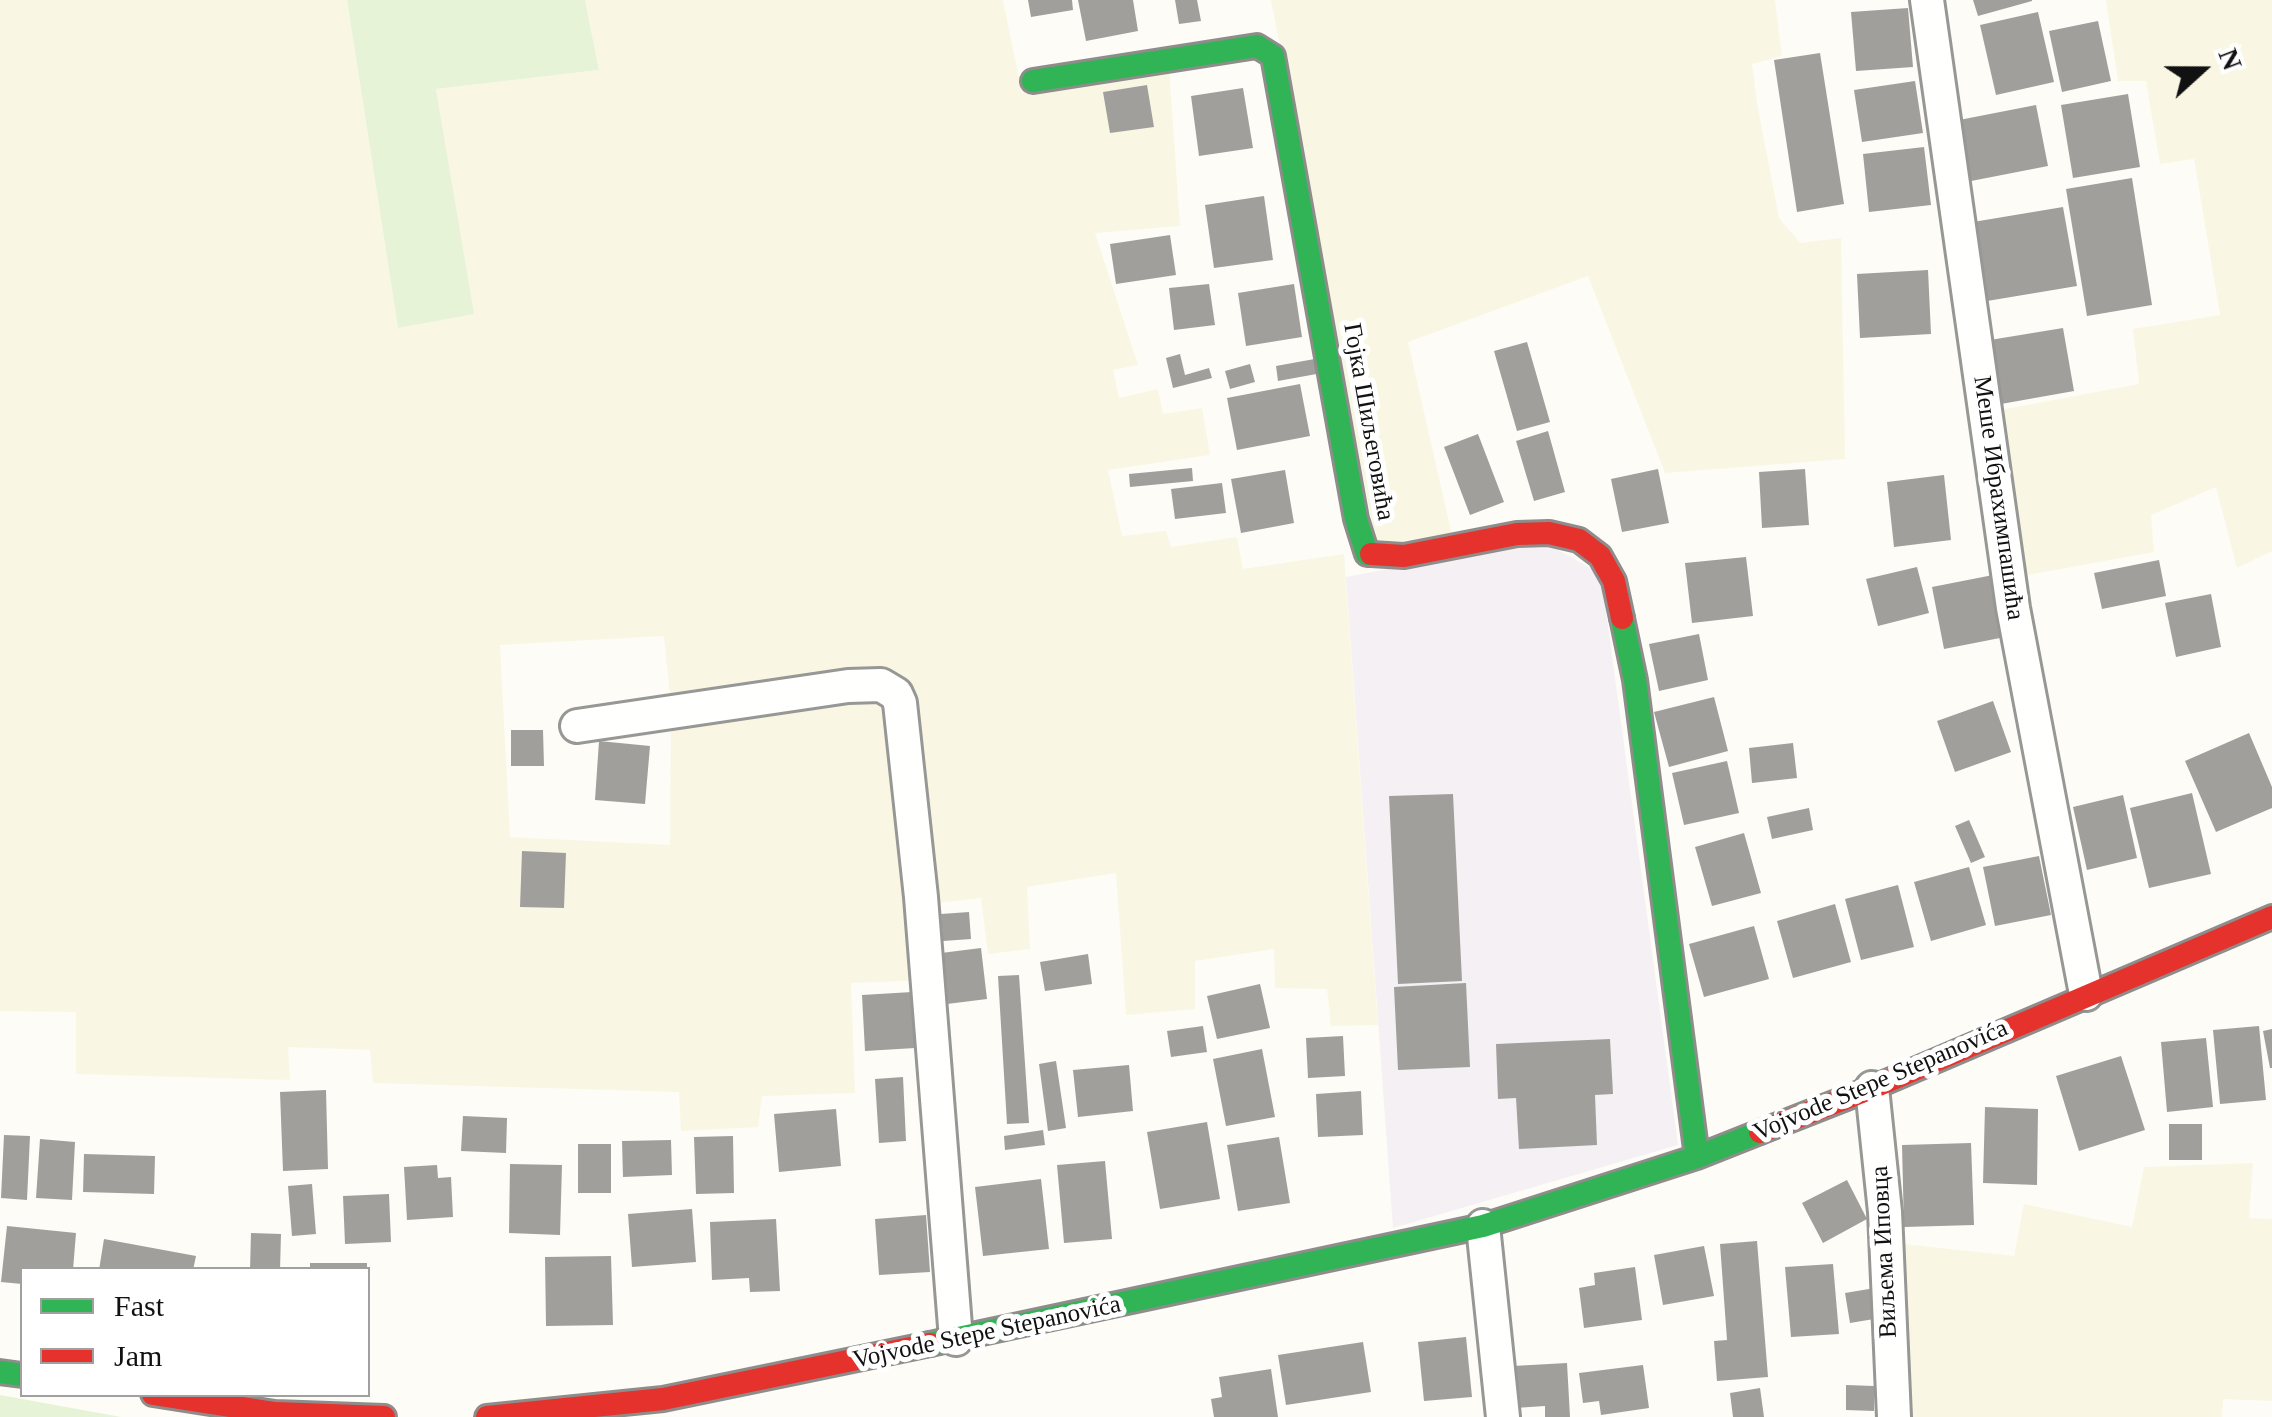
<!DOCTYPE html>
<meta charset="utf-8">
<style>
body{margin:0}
#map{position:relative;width:2272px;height:1417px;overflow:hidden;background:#fdfcf7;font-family:Georgia,serif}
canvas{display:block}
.legend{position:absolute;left:20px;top:1267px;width:350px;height:130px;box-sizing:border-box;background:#fff;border:2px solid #a0a0a0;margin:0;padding:12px 18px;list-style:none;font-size:30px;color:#111}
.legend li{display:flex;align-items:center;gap:20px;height:50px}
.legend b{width:50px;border:2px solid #a0a0a0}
.north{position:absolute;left:2152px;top:20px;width:100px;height:100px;-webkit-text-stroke:8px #fff;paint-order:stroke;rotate:69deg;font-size:28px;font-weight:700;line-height:40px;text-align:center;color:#111}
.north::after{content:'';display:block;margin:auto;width:35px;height:45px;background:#111;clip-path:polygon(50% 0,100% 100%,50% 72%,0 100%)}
</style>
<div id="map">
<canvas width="2272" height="1417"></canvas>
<ul class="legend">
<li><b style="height:12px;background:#30b455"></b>Fast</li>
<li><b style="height:12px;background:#e5322d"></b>Jam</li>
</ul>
<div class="north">N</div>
</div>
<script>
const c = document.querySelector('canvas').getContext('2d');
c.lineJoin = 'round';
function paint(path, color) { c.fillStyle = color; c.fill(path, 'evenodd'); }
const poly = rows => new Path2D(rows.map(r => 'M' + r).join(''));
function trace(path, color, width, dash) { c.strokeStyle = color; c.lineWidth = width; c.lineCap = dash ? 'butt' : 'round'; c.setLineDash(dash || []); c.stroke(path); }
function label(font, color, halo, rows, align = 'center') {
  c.font = font + ' Georgia,serif'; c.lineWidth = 10; c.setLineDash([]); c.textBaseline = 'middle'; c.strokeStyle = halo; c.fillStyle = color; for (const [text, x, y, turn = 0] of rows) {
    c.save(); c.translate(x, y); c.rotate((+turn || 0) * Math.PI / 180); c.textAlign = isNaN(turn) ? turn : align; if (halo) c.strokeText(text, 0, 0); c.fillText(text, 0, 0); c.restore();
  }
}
paint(poly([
 [1540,540,1601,574,1678,1145,1393,1228,1346,577]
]), '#f5f0f3');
paint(poly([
 [0,0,347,0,398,328,473,313,436,89,599,70,585,0,1003,0,1022,93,1169,67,1180,226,1095,233,1138,365,1113,370,1119,398,1158,389,1163,414,1202,408,1210,455,1108,470,1122,536,1166,531,1171,547,1237,537,1243,569,1344,554,1378,1025,1331,1026,1327,989,1275,988,1274,949,1195,961,1195,1009,1126,1015,1116,873,1027,887,1030,949,988,954,981,898,927,904,930,980,851,983,855,1093,762,1096,758,1127,681,1131,679,1092,373,1083,370,1050,288,1047,290,1080,76,1074,76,1012,0,1011],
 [664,636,671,707,670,845,510,837,500,645],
 [1271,0,1775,0,1782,56,1752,64,1757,103,1779,218,1800,243,1841,238,1845,459,1665,473,1588,276,1408,342,1452,535,1376,544],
 [2106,0,2272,0,2272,551,2237,568,2216,487,2151,515,2154,552,2011,578,1990,412,2139,384,2133,329,2220,315,2194,159,2160,164,2146,81,2118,81],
 [2253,1163,2249,1218,2272,1219,2272,1401,2223,1399,2222,1417,1907,1417,1905,1244,2014,1256,2024,1204,2132,1227,2144,1167]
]), '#f9f7e4');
paint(poly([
 [347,0,585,0,599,70,436,89,474,314,398,328],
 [0,1395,121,1417,0,1417]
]), '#e7f3d7');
paint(poly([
 [1028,0,1072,0,1073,10,1031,17],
 [1078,0,1133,0,1138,31,1086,41],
 [1175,0,1197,0,1201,21,1179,24],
 [1973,0,2032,0,2032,1,1978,16],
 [1908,8,1913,67,1856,71,1851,12],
 [2038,12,2054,82,1996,95,1980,25],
 [2098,21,2111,81,2062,92,2049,31],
 [1820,53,1844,204,1797,212,1774,60],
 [1915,81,1923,133,1862,142,1854,90],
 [1147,85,1154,127,1110,133,1103,92],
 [1243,88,1253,148,1199,156,1191,96],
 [2128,94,2140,167,2073,178,2061,105],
 [2036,105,2048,166,1966,182,1954,121],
 [1924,147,1931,205,1869,212,1863,154],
 [2132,178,2152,305,2087,316,2066,189],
 [1264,196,1273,260,1214,268,1205,205],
 [2063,207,2077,286,1981,302,1967,223],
 [1170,235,1176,275,1116,284,1110,244],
 [1928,270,1931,334,1860,338,1857,274],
 [1209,284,1215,325,1174,330,1169,288],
 [1294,284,1302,337,1246,346,1238,293],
 [2063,328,2074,391,2001,404,1990,340],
 [1527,342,1550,422,1517,431,1494,351],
 [1180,354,1185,375,1209,368,1212,378,1173,388,1166,358],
 [1320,358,1322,373,1278,381,1276,366],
 [1250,364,1255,382,1230,389,1225,371],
 [1300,384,1310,436,1237,450,1227,398],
 [1548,431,1565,492,1534,501,1516,441],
 [1478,434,1504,502,1470,515,1444,447],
 [1192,468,1193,481,1130,487,1129,474],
 [1658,469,1669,523,1622,532,1611,479],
 [1805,469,1809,525,1762,528,1759,472],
 [1285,470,1294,523,1241,533,1231,479],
 [1944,475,1951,540,1894,547,1887,482],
 [1222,483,1226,513,1175,519,1171,489],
 [1746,557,1753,616,1692,623,1685,563],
 [2159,560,2166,596,2102,609,2094,573],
 [1917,567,1929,613,1878,626,1866,579],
 [1993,575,2005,637,1944,649,1932,587],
 [2211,594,2221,647,2176,657,2165,603],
 [1699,634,1708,680,1659,691,1649,644],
 [1714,697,1728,751,1669,767,1654,712],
 [1993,701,2011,752,1955,772,1937,721],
 [511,730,543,730,544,766,511,766],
 [2249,733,2272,787,2272,808,2216,832,2185,761],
 [599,741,650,746,645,804,595,800],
 [1793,743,1797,778,1752,783,1749,748],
 [1727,761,1739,813,1684,825,1672,773],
 [2192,793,2211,874,2149,888,2130,808],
 [1453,794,1462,981,1398,984,1389,796],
 [2123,795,2137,858,2087,870,2073,807],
 [1809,808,1813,830,1772,839,1767,817],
 [1969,820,1985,857,1971,863,1955,826],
 [1744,833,1761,893,1712,906,1695,847],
 [522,851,566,853,564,908,520,907],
 [2039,856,2051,915,1995,926,1983,867],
 [1969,867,1986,925,1931,941,1914,882],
 [1898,885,1914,947,1861,960,1845,899],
 [1835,904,1851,962,1793,978,1777,921],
 [969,912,971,939,943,941,941,914],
 [1754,926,1769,979,1704,997,1689,944],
 [981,948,987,999,947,1004,941,953],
 [1088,954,1092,984,1045,991,1040,962],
 [1019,975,1029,1123,1007,1124,998,976],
 [1466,983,1470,1067,1398,1070,1394,987],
 [1260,984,1270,1028,1217,1039,1207,996],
 [912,992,915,1048,865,1051,862,995],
 [1203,1026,1207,1052,1171,1057,1167,1031],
 [2259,1026,2266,1100,2220,1104,2213,1030],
 [2272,1029,2272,1068,2270,1068,2263,1031],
 [1343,1036,1345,1076,1308,1078,1306,1038],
 [2206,1038,2213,1107,2167,1112,2161,1042],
 [1610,1039,1613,1094,1595,1095,1597,1145,1519,1149,1516,1098,1498,1099,1496,1044],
 [1262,1049,1275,1117,1226,1126,1213,1059],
 [2121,1056,2145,1130,2079,1151,2056,1076],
 [1056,1061,1066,1128,1048,1131,1039,1064],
 [1129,1065,1133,1111,1078,1117,1073,1070],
 [903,1077,906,1141,879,1143,875,1079],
 [326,1090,328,1169,283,1171,280,1092],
 [1361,1091,1363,1135,1318,1137,1316,1094],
 [1985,1107,2038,1109,2037,1185,1983,1183],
 [836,1109,841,1166,779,1172,774,1114],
 [463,1116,507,1118,506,1153,461,1151],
 [1207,1122,1220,1199,1160,1209,1147,1132],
 [2169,1124,2202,1124,2202,1160,2169,1160],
 [1043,1130,1045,1145,1005,1150,1004,1136],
 [4,1135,30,1136,27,1200,1,1198],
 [733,1136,734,1193,696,1194,694,1137],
 [1279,1137,1290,1203,1238,1211,1227,1145],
 [40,1139,75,1142,72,1200,36,1198],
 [671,1140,672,1175,623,1177,622,1141],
 [1971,1143,1974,1225,1904,1227,1902,1145],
 [578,1144,611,1144,611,1193,578,1193],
 [84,1154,155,1156,154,1194,83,1192],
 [1105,1161,1112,1239,1064,1243,1057,1165],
 [510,1164,562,1165,560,1235,509,1233],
 [437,1165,438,1178,451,1177,453,1217,407,1220,404,1167],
 [1041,1179,1049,1249,983,1256,975,1187],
 [1847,1180,1867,1219,1823,1243,1802,1203],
 [312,1184,316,1234,292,1236,288,1186],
 [389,1194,391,1242,345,1244,343,1196],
 [692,1209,696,1262,632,1267,628,1214],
 [926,1215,930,1272,879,1275,875,1219],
 [776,1219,780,1291,750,1292,749,1278,712,1280,710,1222],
 [7,1226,76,1233,73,1270,22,1270,22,1284,1,1282],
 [251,1233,281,1234,280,1270,250,1270],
 [104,1239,196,1256,193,1270,99,1270],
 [1757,1241,1768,1377,1717,1381,1714,1341,1727,1340,1720,1244],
 [1704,1246,1714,1296,1663,1305,1654,1255],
 [611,1256,613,1325,546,1326,545,1257],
 [310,1263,367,1263,367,1270,310,1270],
 [1833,1264,1839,1334,1791,1337,1785,1267],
 [1635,1267,1642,1320,1584,1328,1579,1288,1595,1285,1594,1273],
 [1875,1288,1880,1318,1850,1323,1845,1293],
 [1466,1337,1472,1397,1424,1401,1418,1342],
 [1363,1342,1371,1392,1286,1405,1278,1355],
 [1567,1363,1570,1417,1545,1417,1545,1406,1515,1408,1513,1366],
 [1643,1365,1649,1408,1601,1415,1599,1401,1583,1403,1579,1373],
 [1271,1369,1278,1417,1214,1417,1211,1399,1222,1397,1219,1377],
 [1846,1385,1874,1386,1874,1411,1846,1410],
 [1760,1388,1764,1417,1733,1417,1730,1393]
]), '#a19f9c');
const street = poly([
 [1927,0,2013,608,2086,994],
 [577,726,848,686,881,685,896,694,900,703,921,897,956,1339],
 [1872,1088,1885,1212,1894,1417],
 [1483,1226,1503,1417]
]);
const fast = poly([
 [1033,81,1257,46,1273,56,1356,519,1367,554,1371,554],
 [1622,618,1635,680,1697,1157],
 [930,1344,1483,1226,1697,1157,1760,1132],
 [0,1372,22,1375]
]);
const jam = poly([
 [1371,554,1404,556,1517,534,1549,533,1579,540,1600,556,1614,581,1622,618],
 [1760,1132,1872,1088,2272,917],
 [153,1394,275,1413,384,1417],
 [487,1417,663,1399,930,1344]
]);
trace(street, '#979795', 38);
trace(fast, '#8e8d8b', 28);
trace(jam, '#8e8d8b', 28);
trace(street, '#fffffe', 32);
trace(fast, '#30b455', 22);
trace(jam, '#e5322d', 22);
label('25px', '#111', '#fff', [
 ["Гојка Шиљеговића",1368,422,80],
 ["Меше Ибрахимпашића",1998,498,82],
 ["Vojvode Stepe Stepanovića",1881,1081,-23],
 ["Виљема Иповца",1885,1252,-93],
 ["Vojvode Stepe Stepanovića",987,1333,-12]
]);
</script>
